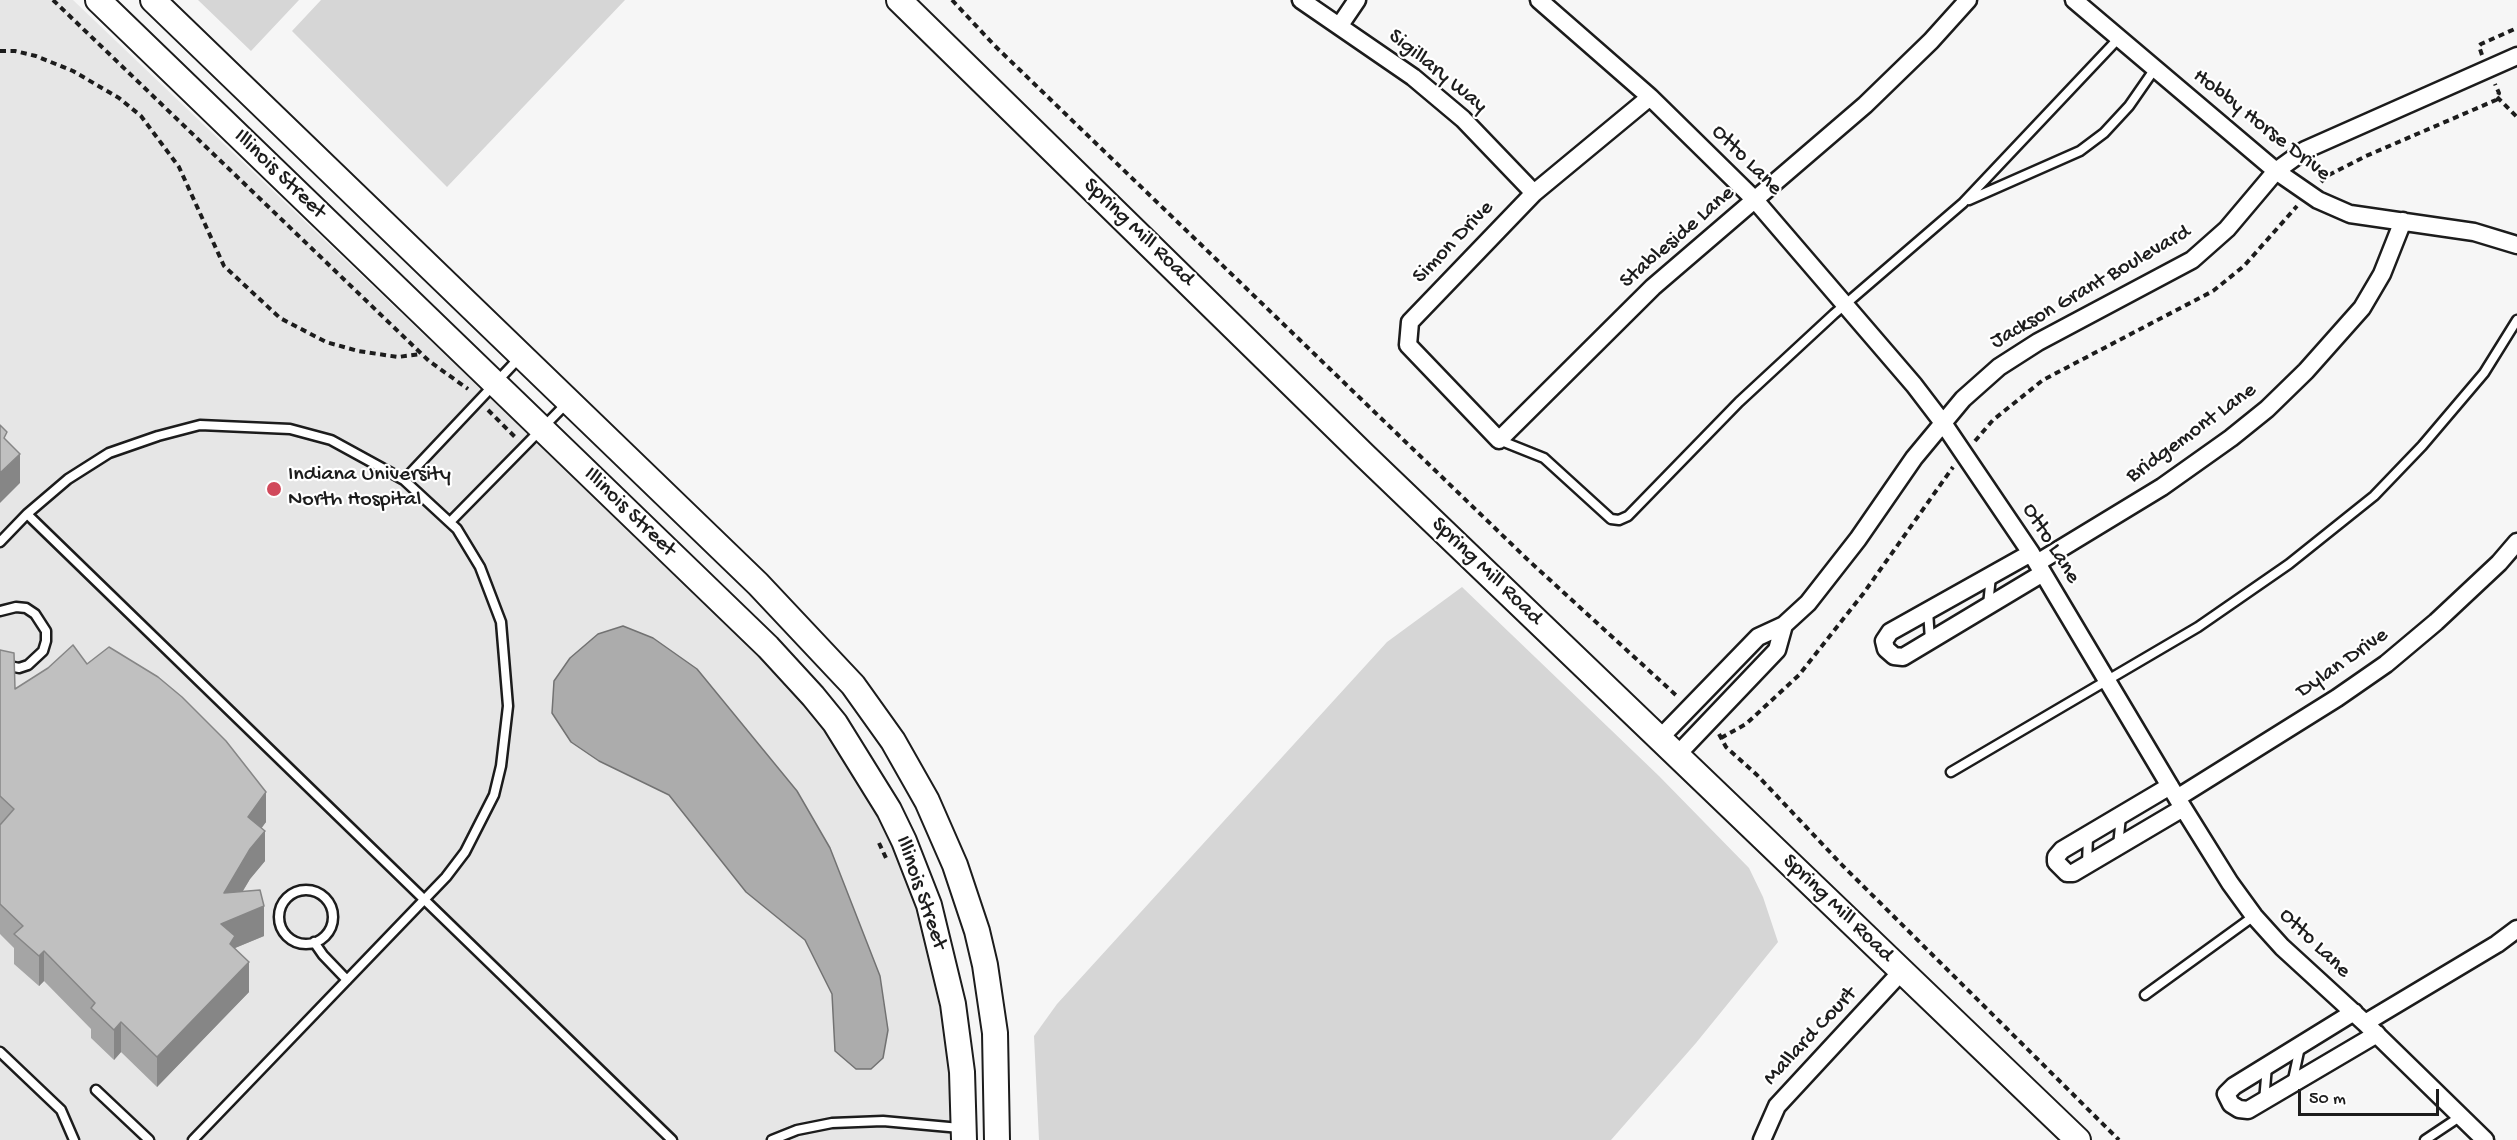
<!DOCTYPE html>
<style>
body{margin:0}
#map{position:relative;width:2517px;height:1140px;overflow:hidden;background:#f6f6f6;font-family:"Gochi Hand",sans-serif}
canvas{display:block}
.scale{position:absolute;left:2298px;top:1089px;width:141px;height:27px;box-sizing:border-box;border:3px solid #1c1c1c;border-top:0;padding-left:8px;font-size:18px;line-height:21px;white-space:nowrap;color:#1c1c1c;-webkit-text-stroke:4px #fff;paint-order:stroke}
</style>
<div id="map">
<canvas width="2517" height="1140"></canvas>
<div class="scale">50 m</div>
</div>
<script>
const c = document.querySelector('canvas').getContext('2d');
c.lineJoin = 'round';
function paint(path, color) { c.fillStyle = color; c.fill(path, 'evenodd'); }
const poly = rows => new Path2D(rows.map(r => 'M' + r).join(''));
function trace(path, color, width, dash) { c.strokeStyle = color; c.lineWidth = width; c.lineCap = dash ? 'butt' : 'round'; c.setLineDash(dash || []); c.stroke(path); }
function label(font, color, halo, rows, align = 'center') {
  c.font = font + ' "Gochi Hand",sans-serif'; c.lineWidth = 4.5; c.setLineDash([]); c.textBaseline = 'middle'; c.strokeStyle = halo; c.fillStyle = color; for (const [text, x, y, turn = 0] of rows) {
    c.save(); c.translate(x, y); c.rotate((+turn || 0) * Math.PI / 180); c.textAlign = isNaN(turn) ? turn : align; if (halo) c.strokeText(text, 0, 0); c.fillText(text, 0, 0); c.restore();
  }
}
paint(poly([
 [0,0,73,0,730,627,804,703,846,761,889,836,920,915,938,979,953,1084,954,1140,0,1140]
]), '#e6e6e6');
paint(poly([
 [198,0,299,0,251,51],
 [321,0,625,0,447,187,292,31],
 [1462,587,1659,776,1749,868,1763,897,1778,942,1696,1043,1611,1140,1039,1140,1034,1036,1057,1004,1387,642]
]), '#d6d6d6');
const water = poly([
 [623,626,653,638,697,669,797,791,830,848,880,976,888,1030,883,1058,871,1069,856,1069,835,1051,832,994,805,940,746,892,669,795,599,761,571,742,552,713,554,681,570,658,598,634,623,626]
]);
paint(water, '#acacac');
trace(water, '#727272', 1.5);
const lane = poly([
 [1969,200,2080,151,2104,133,2129,106,2154,70],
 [1499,440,1544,458,1611,519,1619,520,1628,516,1739,402,1834,314,1963,203,2118,39],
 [404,480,521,356],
 [27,514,672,1140],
 [450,522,567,403],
 [0,542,27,514,68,479,109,453,158,436,200,425,290,429,331,440,404,480,457,529,480,567,501,622,508,706,501,766,494,795,465,852,446,877,193,1140],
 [1988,605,1991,576],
 [0,611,16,607,26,608,35,614,46,631,46,641,43,651,28,665,19,668,0,664],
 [1928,611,1930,640],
 [1951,772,2198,627,2289,564,2374,496,2422,446,2484,373,2517,320],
 [2118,846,2121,816],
 [2087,865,2088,836],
 '279 917a27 27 0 1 1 54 0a27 27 0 1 1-54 0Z',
 [314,942,323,955,347,980],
 [2145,995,2254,916],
 [0,1052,61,1110,74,1140],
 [2292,1084,2300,1047],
 [96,1090,149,1140],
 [2264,1101,2267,1066],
 [772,1140,797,1130,832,1123,883,1121,960,1128],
 [2425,1140,2461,1116]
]);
const street = poly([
 [1301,0,1413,77,1463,119,1534,193],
 [1539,0,1650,97,1755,200,1914,385,1943,423,2031,553,2177,798,2230,883,2254,916,2282,947,2365,1023,2485,1140],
 [2074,0,2276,171,2318,200,2350,214,2474,232,2517,245],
 [1340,25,1357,0],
 [1650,97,1534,193,1410,322,1408,345,1499,440,1653,287,1865,105,1931,41,1968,0],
 [2031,553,1890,632,1884,641,1886,649,1894,656,1903,657,2043,573],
 [2037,563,2162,487,2231,438,2267,409,2306,371,2362,308,2382,274,2403,221],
 [1660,738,1758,637,1784,625,1808,603,1858,539,1914,458,1963,399,1999,367,2038,342,2192,260,2227,229,2276,171,2305,150,2517,56],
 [1677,755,1777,650,1784,625],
 [2170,786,2062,850,2056,857,2056,862,2067,873,2073,873,2183,808],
 [2177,798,2337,698,2386,664,2436,622,2499,563,2517,542],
 [2354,1012,2234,1086,2226,1094,2231,1104,2239,1109,2248,1110,2377,1034],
 [2365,1023,2497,944,2517,929],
 [1762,1140,1777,1106,1902,971]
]);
const secondary = poly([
 [98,0,768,647,813,696,835,723,889,810,904,841,929,905,953,1004,962,1072,964,1140],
 [153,0,758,584,853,685,893,741,927,801,955,865,977,931,985,965,995,1033,997,1140],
 [899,0,1364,455,2078,1140]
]);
trace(lane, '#1c1c1c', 13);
trace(street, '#1c1c1c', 21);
trace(secondary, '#1c1c1c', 28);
trace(poly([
 [53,0,429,361,468,389],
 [952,0,995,46,1527,559,1678,697],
 [0,51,15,51,36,56,73,71,119,98,141,116,179,167,224,266,280,318,326,342,358,351,398,357,421,354],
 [2482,55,2479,46,2481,44,2517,28],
 [2497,97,2517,117],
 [2321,182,2327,176,2366,156,2496,100,2499,93,2495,84],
 [488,410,516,438],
 [1975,441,1993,420,2043,380,2213,291,2244,266,2297,206],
 [1719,734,1726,747,1757,775,1843,866,2119,1140],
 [1721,738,1746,724,1799,675,1863,594,1953,467],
 [879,843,886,858]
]), '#1c1c1c', 4, [6, 4.5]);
trace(lane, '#fff', 8);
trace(street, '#fff', 16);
trace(secondary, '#fff', 24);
paint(poly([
 [0,650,15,689,87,664,266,822,261,828,265,861,250,879,243,891,264,936,235,948,249,992,157,1087,121,1052,114,1060,91,1038,91,1029,44,981,39,986,14,964,14,948,0,934]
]), '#a5a5a5');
paint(poly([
 [20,454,20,483,0,503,0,473],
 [266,792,266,822,248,847,248,817],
 [265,831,265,861,250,879,224,922,264,906,264,936,235,948,235,966,221,924,224,893,250,849],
 [44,951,44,981,39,986,39,956],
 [249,962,249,992,157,1087,157,1057],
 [121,1022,121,1052,114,1060,114,1030]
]), '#868686');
const building = poly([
 [0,425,7,432,4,438,20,454,0,473,0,425],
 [73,645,87,664,109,647,158,677,182,697,226,741,266,792,248,817,265,831,250,849,224,893,260,890,264,906,221,924,235,936,230,944,249,962,157,1057,121,1022,114,1030,91,1008,95,1003,44,951,39,956,14,934,23,926,0,904,0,825,14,809,0,796,0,650,14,653,15,689,48,668,73,645]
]);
paint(building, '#c0c0c0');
trace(building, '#868686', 1.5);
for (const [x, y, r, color] of [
 [274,489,8,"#d1495b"]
]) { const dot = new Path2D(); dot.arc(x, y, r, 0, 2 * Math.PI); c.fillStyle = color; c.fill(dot); trace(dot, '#fff', 2); }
label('22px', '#1c1c1c', '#fff', [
 ["Sigillary Way",1437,72,39],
 ["Hobby Horse Drive",2261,126,38],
 ["Otto Lane",1746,161,45],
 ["Illinois Street",279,175,44],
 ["Spring Mill Road",1138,233,44],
 ["Stableside Lane",1678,238,-41],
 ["Simon Drive",1454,243,-46],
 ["Jackson Grant Boulevard",2091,288,-30],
 ["Bridgemont Lane",2192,434,-36],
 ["Illinois Street",629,513,44],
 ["Otto Lane",2050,544,58],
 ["Spring Mill Road",1486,572,44],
 ["Dylan Drive",2343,664,-35],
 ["Illinois Street",920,893,71],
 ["Spring Mill Road",1837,909,44],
 ["Otto Lane",2314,944,44],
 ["Mallard Court",1811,1037,-47]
]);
label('22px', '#1c1c1c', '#fff', [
 ["Indiana University",288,476],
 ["North Hospital",288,501]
], 'left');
</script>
